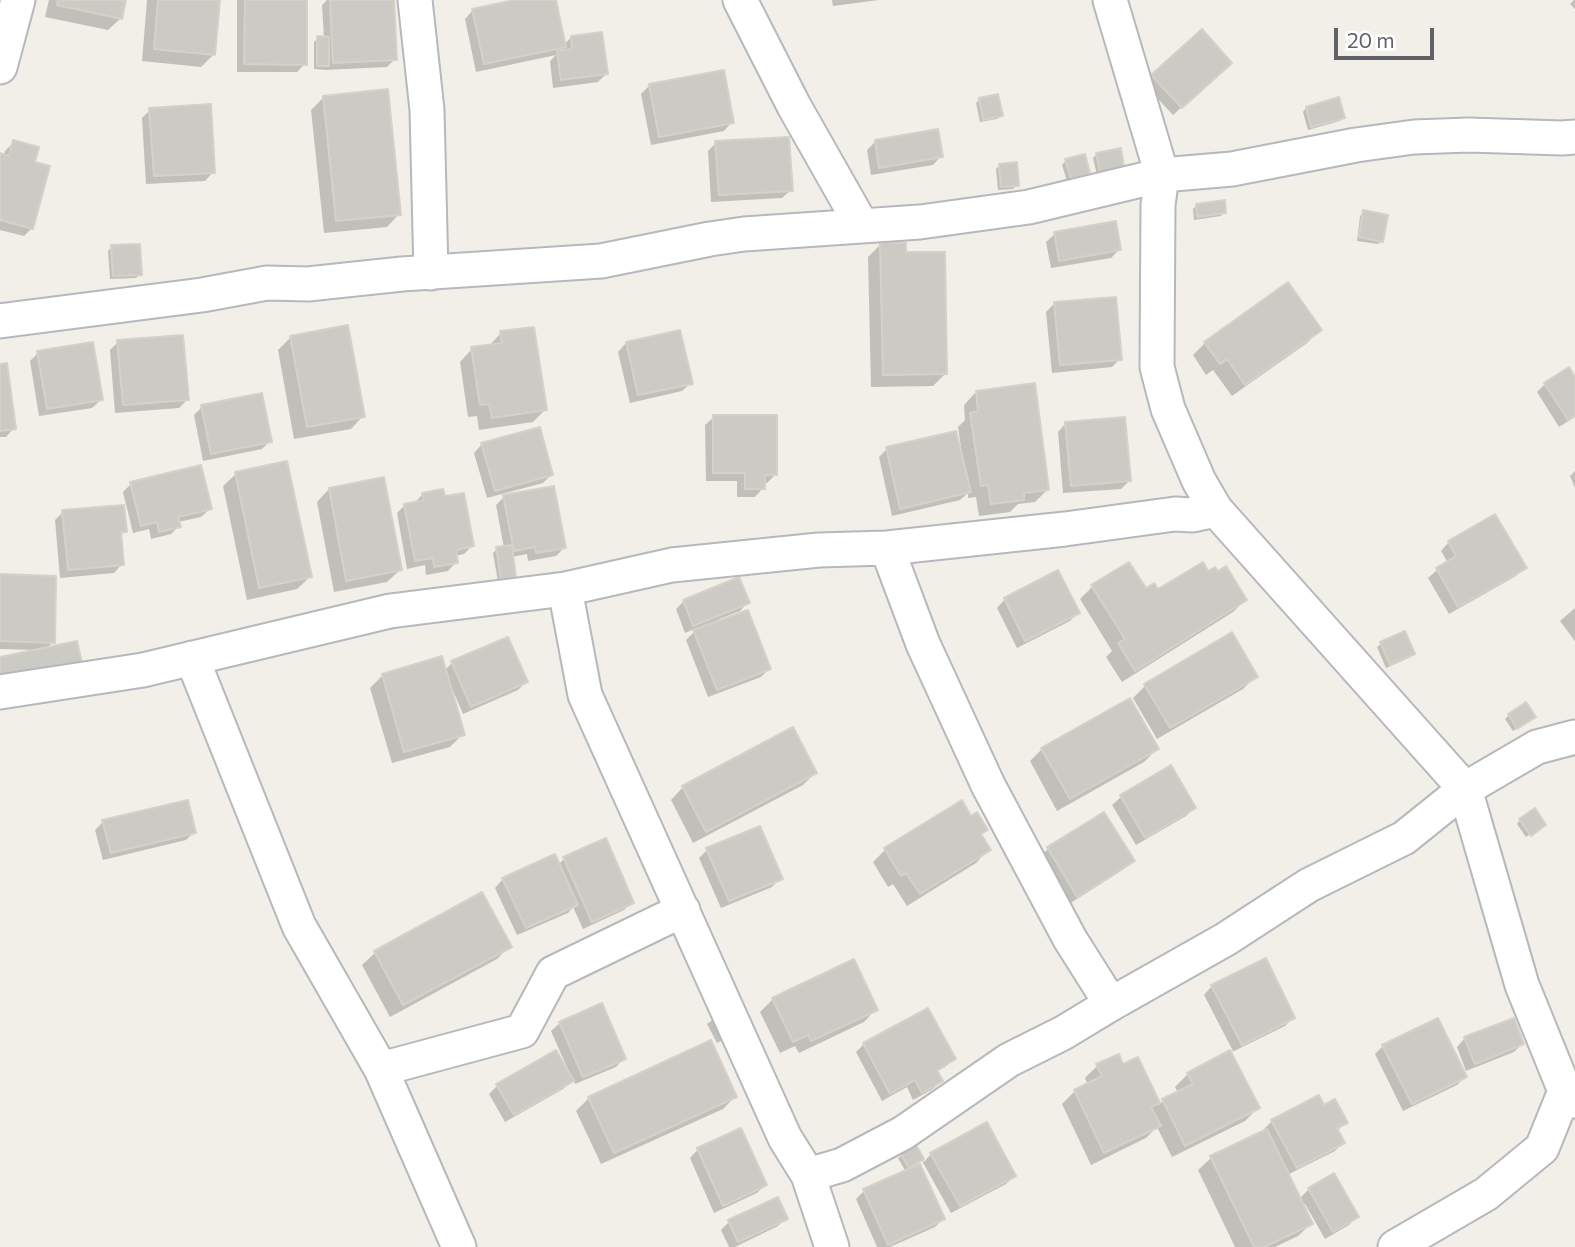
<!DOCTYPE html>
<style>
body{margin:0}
#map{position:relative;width:1575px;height:1247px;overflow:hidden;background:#f1efe8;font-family:Commissioner,sans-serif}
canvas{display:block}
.scale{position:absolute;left:1334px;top:28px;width:100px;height:32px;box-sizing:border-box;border:4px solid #5f6368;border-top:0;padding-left:9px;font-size:21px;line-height:24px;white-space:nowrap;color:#5f6368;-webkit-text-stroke:5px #fff;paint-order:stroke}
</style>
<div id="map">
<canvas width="1575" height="1247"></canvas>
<div class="scale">20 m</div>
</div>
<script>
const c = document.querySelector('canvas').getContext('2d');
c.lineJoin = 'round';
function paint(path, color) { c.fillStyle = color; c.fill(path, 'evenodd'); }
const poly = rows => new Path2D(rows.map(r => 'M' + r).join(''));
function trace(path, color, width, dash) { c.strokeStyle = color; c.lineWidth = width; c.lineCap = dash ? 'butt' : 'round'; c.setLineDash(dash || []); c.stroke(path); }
paint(poly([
 [49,0,124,0,121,18,108,30,45,17],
 [147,0,218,0,214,54,201,67,142,61],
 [237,0,305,0,305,64,297,72,237,72],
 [327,0,392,0,395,59,387,67,325,70,314,69,314,42,318,38,324,38,322,5],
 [522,0,554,0,564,45,571,37,606,74,598,82,553,88,550,61,556,55,476,72,465,19,473,10],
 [832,0,879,0,833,6],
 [1574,0,1575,0,1575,9,1570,4],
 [1222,71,1173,115,1144,84,1153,76],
 [649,86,732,122,724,131,651,145,641,94],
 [324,97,399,214,387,227,324,233,311,110],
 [980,99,1001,116,997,119,980,122,976,103],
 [1306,108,1343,117,1340,121,1308,130,1303,112],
 [150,110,213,172,205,181,146,184,142,118],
 [14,142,32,228,24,236,0,230,0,155,4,156,5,151],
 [875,142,941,156,933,165,871,175,867,150],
 [716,143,791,190,782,198,711,202,708,151],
 [1097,154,1123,166,1119,170,1097,175,1093,158],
 [1066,161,1088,172,1085,176,1067,181,1062,165],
 [1000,165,1017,185,1013,189,998,190,996,169],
 [1197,205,1224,212,1221,216,1194,220,1193,209],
 [1364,212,1382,241,1378,244,1357,241,1360,216],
 [1055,234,1119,250,1111,258,1051,268,1046,242],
 [880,245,946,373,933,386,871,387,868,257],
 [112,247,140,274,136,278,110,279,108,251],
 [1054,304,1120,359,1112,367,1052,373,1046,312],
 [1320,330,1307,343,1232,396,1213,370,1206,375,1193,355,1205,343],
 [501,333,546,409,533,422,479,430,477,416,468,417,460,362,472,349,488,347],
 [291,337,363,416,351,429,294,439,278,350],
 [118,342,187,400,179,408,115,413,110,350],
 [626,343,691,383,682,391,630,403,618,352],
 [38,353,101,400,92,408,39,416,30,361],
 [0,366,14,428,6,437,0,437],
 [1575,380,1575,417,1559,427,1537,392,1545,384],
 [976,392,1048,489,1035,502,1018,504,1010,512,979,516,976,497,968,498,968,493,960,500,892,516,879,457,887,449,962,454,958,427,965,420,964,405],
 [202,407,270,441,262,449,203,461,194,415],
 [714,417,776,474,767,483,763,483,763,488,755,497,737,497,737,481,706,481,705,425],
 [1066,423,1129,481,1121,489,1063,493,1058,432],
 [482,444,551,475,543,483,487,498,474,453],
 [1575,471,1575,488,1570,476],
 [236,474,310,577,297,589,247,600,223,486],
 [131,484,210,509,201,517,178,522,179,526,171,534,151,539,149,529,133,533,123,492],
 [329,489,400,570,387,582,334,592,317,502],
 [423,494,472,546,464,554,455,556,456,562,448,571,426,575,425,565,407,569,397,513,405,505,414,503],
 [504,497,565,547,556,556,528,561,527,554,512,557,515,577,511,581,498,582,493,553,497,549,504,548,496,505],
 [63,512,125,531,120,536,122,564,114,573,60,578,55,520],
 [1449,542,1524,568,1516,576,1449,614,1428,578,1437,570,1448,563,1441,551],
 [1208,574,1245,600,1233,612,1122,682,1106,657,1112,651,1080,599,1092,587,1158,592],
 [0,576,53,642,46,649,0,659,34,650,0,649],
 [1005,599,1078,613,1070,621,1017,648,997,608],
 [684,601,748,602,740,611,719,619,720,622,769,669,761,677,708,697,686,640,699,627,685,633,676,609],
 [1575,608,1575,641,1560,621],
 [1404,633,1413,654,1409,658,1386,668,1377,647,1381,644],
 [452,663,526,682,518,690,463,714,453,691,451,692,463,734,450,747,392,763,370,688,383,675,444,671],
 [1256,676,1243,689,1157,739,1133,698,1145,686],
 [1509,715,1530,720,1513,731,1505,719],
 [1042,749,1157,749,1144,762,1057,811,1030,761],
 [1171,767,1194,808,1186,816,1136,845,1112,805,1121,797],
 [815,773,803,785,693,843,671,800,683,787],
 [1104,814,1132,861,1124,869,1069,904,1040,857,1048,849],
 [971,818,986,830,980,836,988,850,976,863,907,906,893,884,888,887,873,862,885,850],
 [1520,820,1544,824,1526,837,1517,824],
 [103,822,194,832,186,840,103,860,95,830],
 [605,841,632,902,624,910,583,929,573,907,568,913,517,935,495,888,503,879,558,865,564,859],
 [707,850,780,878,772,887,721,908,699,858],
 [481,895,510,946,497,959,390,1017,362,965,375,953],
 [1212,986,1293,1018,1285,1026,1230,1053,1258,1108,1245,1121,1172,1157,1157,1127,1146,1138,1091,1165,1062,1104,1075,1091,1088,1085,1085,1078,1097,1066,1123,1067,1137,1060,1159,1105,1163,1101,1178,1093,1175,1087,1188,1074,1233,1051,1204,995],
 [773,999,876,1009,864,1022,799,1053,795,1046,780,1053,760,1012],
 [718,1016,726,1038,717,1043,707,1024],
 [560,1023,624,1058,616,1067,575,1084,573,1080,563,1089,505,1122,489,1094,497,1086,569,1072,551,1031],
 [1465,1038,1522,1044,1514,1052,1466,1071,1457,1047],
 [864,1044,954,1059,945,1067,936,1072,941,1081,933,1089,913,1100,907,1087,882,1101,856,1052],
 [1383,1046,1465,1077,1457,1085,1403,1111,1375,1054],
 [735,1097,723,1109,601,1164,576,1111,589,1098],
 [1324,1107,1346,1122,1337,1131,1343,1142,1335,1151,1287,1175,1299,1199,1309,1189,1357,1216,1349,1225,1325,1239,1305,1204,1302,1206,1311,1224,1298,1236,1275,1247,1235,1247,1198,1170,1211,1158,1265,1132,1264,1129,1272,1121],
 [915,1147,924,1162,931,1154,1014,1176,1006,1184,951,1213,921,1159,907,1169,943,1219,935,1227,890,1247,877,1247,856,1199,864,1191,906,1172,898,1158],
 [698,1149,765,1185,757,1193,714,1213,690,1158],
 [786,1218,778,1226,735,1247,729,1247,721,1230,729,1222]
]), '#0003');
const building = poly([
 [58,0,126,0,122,19,57,5,58,0],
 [158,0,220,0,215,55,154,49,158,0],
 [245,0,307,0,307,65,244,64,245,0],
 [330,0,394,0,397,60,333,63,330,0],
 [514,0,556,0,566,47,484,64,472,9,514,0],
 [1202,29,1232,63,1182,108,1151,75,1202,29],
 [602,32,608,74,561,80,557,51,572,49,571,36,602,32],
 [317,36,329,37,329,66,317,66,317,36],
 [724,70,734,123,659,137,649,84,724,70],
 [388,89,401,215,336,221,323,96,388,89],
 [998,94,1003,116,983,120,979,98,998,94],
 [1339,97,1345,118,1311,127,1306,107,1339,97],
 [211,104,215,173,154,176,149,108,211,104],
 [938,129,943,157,879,168,875,140,938,129],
 [789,137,793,191,719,195,715,141,789,137],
 [13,140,39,147,35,162,50,166,33,229,0,220,0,153,9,156,13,140],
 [1121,148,1124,167,1100,172,1096,153,1121,148],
 [1085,154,1090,173,1071,179,1065,159,1085,154],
 [1017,162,1019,186,1001,187,999,164,1017,162],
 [1225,200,1226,213,1197,217,1196,204,1225,200],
 [1363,210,1388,215,1383,242,1359,237,1363,210],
 [1116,221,1121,250,1059,261,1054,232,1116,221],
 [880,243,906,243,906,252,945,252,947,374,883,375,880,243],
 [140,244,142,275,113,276,111,245,140,244],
 [1288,282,1322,330,1245,385,1227,359,1220,364,1204,342,1288,282],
 [1116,297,1122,360,1060,365,1054,302,1116,297],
 [348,325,365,417,307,427,290,336,348,325],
 [534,327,547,410,492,418,489,404,480,405,471,347,502,343,500,331,534,327],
 [680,330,693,384,638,395,626,342,680,330],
 [183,335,189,400,123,405,117,340,183,335],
 [93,342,103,400,47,409,37,351,93,342],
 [7,363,16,429,0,431,0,364,7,363],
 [1569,367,1575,377,1575,416,1568,420,1544,383,1569,367],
 [1035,383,1049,490,1024,493,1024,500,991,504,988,485,981,486,970,413,978,411,976,391,1035,383],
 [262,393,272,442,211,454,201,405,262,393],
 [713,415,777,415,777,475,765,475,765,489,745,489,745,473,713,473,713,415],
 [1125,417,1131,481,1071,486,1065,422,1125,417],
 [540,427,553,475,495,491,481,443,540,427],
 [956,431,971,492,900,509,886,447,956,431],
 [287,461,312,577,259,588,235,472,287,461],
 [201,465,212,509,178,517,181,527,159,532,157,522,141,526,130,482,201,465],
 [384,477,402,570,346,581,329,488,384,477],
 [554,486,566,548,536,553,535,547,514,551,503,495,554,486],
 [443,489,445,496,464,493,474,546,456,550,458,563,434,567,433,558,415,561,404,504,424,500,422,493,443,489],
 [124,505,127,532,121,532,124,565,68,570,62,510,124,505],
 [1495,514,1527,568,1458,607,1436,568,1456,556,1448,541,1495,514],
 [512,545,516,578,501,579,496,547,512,545],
 [1129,562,1146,588,1154,583,1158,589,1203,562,1208,571,1215,567,1218,571,1226,566,1247,600,1135,671,1118,643,1125,639,1091,585,1129,562],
 [1058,570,1080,613,1025,641,1004,598,1058,570],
 [0,574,56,576,55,643,0,641,0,574],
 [739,577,750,603,693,626,683,600,739,577],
 [748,610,771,669,717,690,693,630,748,610],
 [1405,631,1415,654,1390,665,1380,642,1405,631],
 [1232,632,1258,677,1170,728,1144,684,1232,632],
 [508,637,528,682,471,707,451,661,508,637],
 [77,641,82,663,0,681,0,657,77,641],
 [442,656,465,735,404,752,382,674,442,656],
 [1130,698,1159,749,1070,799,1041,748,1130,698],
 [1526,702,1536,717,1517,729,1508,714,1526,702],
 [793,727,817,773,706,832,682,786,793,727],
 [1171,765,1196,808,1145,838,1120,795,1171,765],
 [188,800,196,833,111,853,102,820,188,800],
 [962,800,971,816,977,812,988,830,981,834,991,850,920,894,906,873,901,876,884,848,962,800],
 [1535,808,1546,825,1531,836,1519,819,1535,808],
 [1104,812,1135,861,1077,897,1047,847,1104,812],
 [760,826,783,879,729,901,706,848,760,826],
 [606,838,634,903,592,922,563,857,606,838],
 [555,854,578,905,526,928,502,878,555,854],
 [482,892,512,947,403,1005,374,951,482,892],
 [1266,958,1295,1018,1242,1045,1211,985,1266,958],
 [854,959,878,1010,811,1041,808,1035,793,1042,772,998,854,959],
 [602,1003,626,1059,583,1077,559,1022,602,1003],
 [928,1008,956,1059,937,1070,943,1081,922,1093,915,1080,890,1094,863,1043,928,1008],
 [1438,1018,1467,1077,1412,1104,1382,1045,1438,1018],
 [1514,1018,1524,1044,1475,1064,1464,1037,1514,1018],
 [711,1040,737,1097,614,1153,588,1097,711,1040],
 [556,1050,574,1081,514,1115,496,1084,556,1050],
 [1230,1050,1260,1108,1185,1146,1162,1099,1193,1084,1187,1073,1230,1050],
 [1119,1054,1123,1064,1138,1057,1160,1103,1151,1107,1161,1126,1104,1153,1074,1090,1102,1076,1096,1064,1119,1054],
 [1319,1095,1324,1105,1335,1099,1348,1123,1337,1128,1345,1143,1297,1168,1271,1120,1319,1095],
 [987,1122,1016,1176,960,1206,930,1153,987,1122],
 [741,1128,767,1185,723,1206,697,1148,741,1128],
 [1267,1129,1313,1224,1264,1247,1254,1247,1210,1156,1267,1129],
 [916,1145,924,1159,909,1168,900,1153,916,1145],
 [920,1164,945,1219,888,1245,863,1189,920,1164],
 [1334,1173,1359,1217,1333,1232,1308,1188,1334,1173],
 [778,1197,788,1219,738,1242,728,1220,778,1197]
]);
paint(building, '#cccac5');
trace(building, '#d6d1c6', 2);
const minor = poly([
 [415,0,427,110,431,273],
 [740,0,794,106,862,226],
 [0,67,18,0],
 [0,321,202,295,267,283,308,284,402,274,601,261,710,239,744,234,920,222,1029,207,1162,175,1232,169,1356,145,1414,137,1469,135,1562,138,1575,137],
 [1216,510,1465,789,1537,747,1575,737],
 [887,548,923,644,988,785,1070,939,1111,1004],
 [565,589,585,695,785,1138,808,1175,832,1247],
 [192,658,299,926,381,1069,459,1247],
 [0,692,143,670,390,611,565,589,672,565,819,550,887,548,1065,529,1175,514,1193,515,1216,510,1199,481,1168,409,1157,367,1158,205,1162,175,1110,0],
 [381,1069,522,1031,553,973,683,910],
 [808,1175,842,1165,903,1133,1009,1060,1063,1033,1111,1004,1226,939,1309,885,1404,838,1465,789,1522,985,1565,1091,1575,1101],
 [1395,1247,1486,1194,1542,1148,1565,1091]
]);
trace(minor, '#b5b8bc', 37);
trace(minor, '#fff', 33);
</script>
